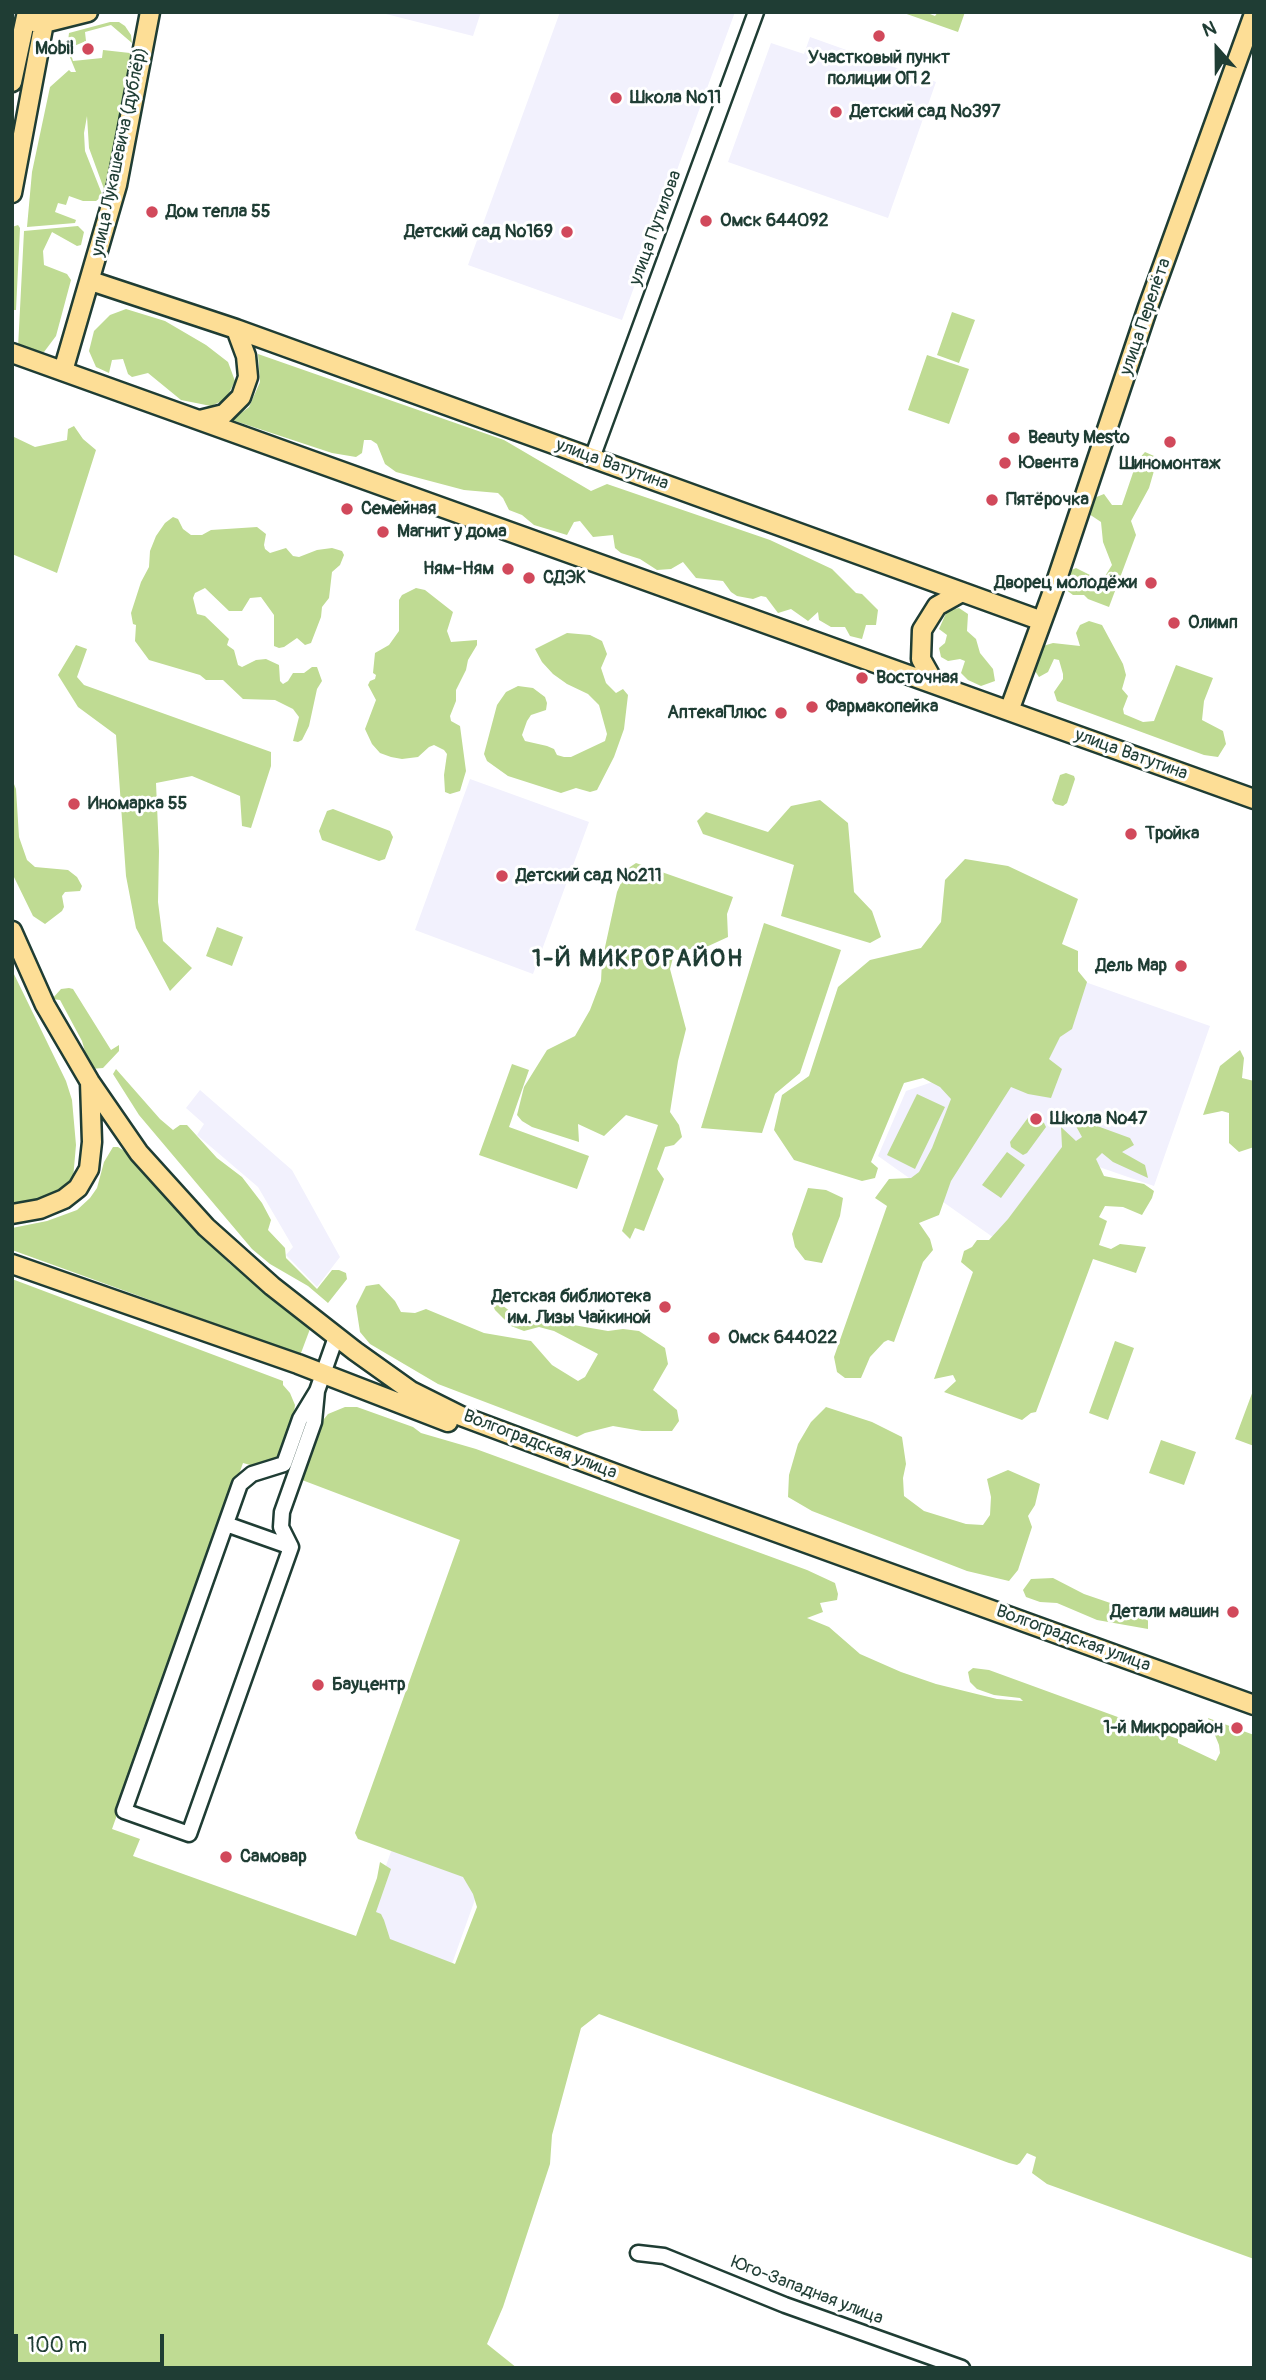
<!DOCTYPE html>
<meta charset="utf-8">
<style>
body{margin:0}
#map{position:relative;width:1266px;height:2380px;overflow:hidden;background:#fff;font-family:Pangolin,sans-serif}
canvas{display:block}
.frame{position:absolute;inset:0;border:14px solid #1f3d34;pointer-events:none}
.north{position:absolute;left:1182px;top:14px;width:70px;height:70px;-webkit-text-stroke:5px #fff;paint-order:stroke;rotate:339deg;font-size:19px;font-weight:700;line-height:28px;text-align:center;color:#1f3d34}
.north::after{content:'';display:block;margin:auto;width:24px;height:32px;background:#1f3d34;clip-path:polygon(50% 0,100% 100%,50% 72%,0 100%)}
.scale{position:absolute;left:14px;top:2334px;width:150px;height:32px;box-sizing:border-box;border:4px solid #1f3d34;border-top:0;padding-left:9px;font-size:21px;line-height:24px;white-space:nowrap;color:#1f3d34;-webkit-text-stroke:5px #fff;paint-order:stroke}
</style>
<div id="map">
<canvas width="1266" height="2380"></canvas>
<div class="frame"></div>
<div class="north">N</div>
<div class="scale">100 m</div>
</div>
<script>
const c = document.querySelector('canvas').getContext('2d');
c.lineJoin = 'round';
function paint(path, color) { c.fillStyle = color; c.fill(path, 'evenodd'); }
const poly = rows => new Path2D(rows.map(r => 'M' + r).join(''));
function trace(path, color, width, dash) { c.strokeStyle = color; c.lineWidth = width; c.lineCap = dash ? 'butt' : 'round'; c.setLineDash(dash || []); c.stroke(path); }
function label(font, color, halo, rows, align = 'center') {
  c.font = font + ' Pangolin,sans-serif'; c.lineWidth = 6; c.setLineDash([]); c.textBaseline = 'middle'; c.strokeStyle = halo; c.fillStyle = color; for (const [text, x, y, turn = 0] of rows) {
    c.save(); c.translate(x, y); c.rotate((+turn || 0) * Math.PI / 180); c.textAlign = isNaN(turn) ? turn : align; if (halo) c.strokeText(text, 0, 0); c.fillText(text, 0, 0); c.restore();
  }
}
paint(poly([
 [378,12,481,12,473,36],
 [560,12,735,12,622,320,468,265],
 [810,37,936,82,888,218,728,162,771,43,804,54],
 [470,779,589,822,533,974,415,930],
 [1054,971,1210,1026,1154,1186,1076,1159,1004,1245,878,1156,906,1091,1026,1050],
 [200,1090,292,1170,340,1257,317,1287,286,1255,293,1247,258,1187,197,1135,204,1124,186,1108],
 [398,1832,488,1863,448,1975,358,1944]
]), '#f2f1fd');
paint(poly([
 [901,12,925,12,935,16,938,12,965,12,958,32],
 [110,22,119,22,125,26,131,35,132,43,111,25,85,32,86,41,74,46,70,51,73,61,102,58,103,50,130,53,131,56,132,60,107,190,104,189,89,148,87,116,84,133,85,151,102,194,100,198,96,201,83,201,69,196,66,205,58,203,55,212,76,220,75,223,27,227,32,172,50,87,69,70,71,72,76,72,67,50,69,33],
 [18,225,20,228,16,310,14,310,12,314,12,227],
 [78,226,84,232,81,245,77,246,52,232,43,251,44,265,67,274,71,280,56,336,44,352,22,350,18,348,24,231],
 [126,309,165,321,206,345,228,362,235,381,226,399,211,406,181,400,148,373,132,377,128,374,123,359,112,360,109,373,96,367,89,351,94,331,110,315],
 [952,312,975,320,959,363,937,355],
 [258,354,504,440,591,491,607,484,770,540,832,569,856,593,862,594,878,610,876,625,866,625,862,639,850,636,845,627,831,627,819,620,818,612,808,621,791,609,778,613,766,597,761,596,753,599,737,596,731,592,723,581,696,578,683,562,671,569,657,570,640,559,621,553,615,548,613,535,593,537,580,521,574,522,567,535,534,525,522,515,509,510,503,498,498,493,464,490,396,472,385,464,377,444,371,440,364,440,362,453,356,457,332,453,232,420,249,407,260,382],
 [927,355,969,369,949,424,908,410],
 [74,426,83,439,96,450,57,573,12,554,12,436,35,447,67,440,68,429],
 [1145,452,1154,456,1156,464,1149,488,1131,521,1136,535,1109,607,1088,599,1084,595,1073,595,1065,589,1064,581,1067,572,1076,568,1102,581,1112,565,1103,542,1101,522,1089,514,1089,505,1094,498,1104,494,1112,505,1122,505,1137,461],
 [173,517,178,519,183,529,191,535,202,535,211,530,257,527,266,534,264,545,265,549,270,553,286,548,293,556,299,557,317,550,332,548,342,551,344,555,340,565,332,572,329,598,322,607,321,617,311,643,305,645,297,638,284,647,279,648,274,646,274,615,261,597,250,598,242,611,229,611,205,588,195,593,193,598,197,614,205,616,229,639,227,645,234,650,238,665,242,667,256,660,266,659,279,665,280,681,283,684,288,681,293,673,304,673,312,667,317,667,322,681,317,689,309,726,302,740,298,742,293,741,299,717,293,709,275,700,243,699,223,680,206,680,200,675,149,660,135,641,136,625,133,624,131,613,141,582,149,567,150,551,156,536,165,523],
 [416,588,425,590,453,612,447,631,451,642,477,640,477,645,468,660,466,670,456,690,456,701,450,716,451,721,460,726,466,771,460,791,450,794,445,792,444,775,447,754,444,750,434,745,429,747,418,757,402,759,391,757,380,753,372,744,365,729,376,700,368,685,370,681,375,679,376,675,373,673,375,653,389,645,399,631,399,600,402,595],
 [959,608,968,614,967,631,976,639,980,653,993,669,995,681,981,686,968,680,961,673,965,661,960,659,948,661,941,657,939,648,945,643,947,635,939,629,947,611],
 [1089,621,1102,625,1123,664,1126,675,1122,689,1128,696,1123,709,1124,714,1143,722,1154,721,1176,665,1213,678,1204,701,1202,720,1223,731,1226,744,1218,757,1204,755,1057,701,1054,692,1063,679,1063,674,1059,660,1054,659,1048,672,1039,677,1033,668,1037,654,1043,646,1053,643,1080,646,1076,633,1080,625],
 [567,633,590,635,602,641,607,654,601,668,606,683,616,693,623,689,628,695,624,729,614,757,597,790,590,792,576,788,561,793,508,776,487,761,484,754,497,705,506,692,518,686,533,688,545,697,547,703,546,710,531,715,527,721,522,735,525,741,547,746,554,749,557,755,564,757,571,757,605,741,607,734,599,705,588,694,567,684,553,674,542,662,535,649],
 [76,645,87,649,77,677,84,685,271,752,271,766,251,828,242,826,240,796,192,776,156,783,159,851,158,902,163,941,192,968,170,991,136,928,126,876,116,735,78,707,58,675],
 [1066,773,1074,776,1075,779,1067,803,1063,806,1055,804,1052,800,1060,775],
 [12,779,16,789,19,837,27,860,35,867,68,870,77,877,82,886,80,891,65,892,62,896,64,907,62,911,45,924,33,916,12,873],
 [820,800,848,823,854,892,872,911,881,937,870,943,781,916,794,865,703,834,697,821,706,812,768,832,791,806],
 [333,809,390,831,393,837,385,859,379,861,322,840,319,831,327,811],
 [965,859,1008,866,1078,899,1062,944,1078,951,1078,971,1087,982,1072,1029,1060,1037,1049,1059,1062,1069,1051,1098,1028,1094,1011,1087,951,1181,939,1215,919,1223,930,1239,933,1250,923,1262,894,1342,888,1340,884,1342,870,1357,861,1378,845,1378,837,1372,834,1357,887,1206,875,1198,889,1179,911,1178,919,1172,932,1148,951,1099,940,1087,923,1078,904,1083,871,1162,878,1168,875,1178,862,1181,794,1160,774,1130,782,1095,809,1076,838,987,870,960,921,948,941,922,945,880],
 [636,863,733,897,727,914,728,937,704,948,675,950,670,969,686,1029,678,1061,670,1112,679,1125,682,1137,674,1145,665,1147,657,1169,664,1179,644,1231,635,1228,630,1239,622,1231,658,1125,626,1115,604,1136,578,1124,579,1142,532,1127,522,1121,517,1115,524,1087,547,1050,575,1036,590,1010,601,981,602,961,617,892,627,869],
 [764,923,841,950,800,1073,775,1094,762,1133,701,1128],
 [217,927,243,937,232,966,206,956],
 [12,970,66,1081,72,1100,76,1145,73,1179,64,1191,51,1200,12,1205],
 [69,988,73,989,111,1050,119,1045,119,1051,103,1068,90,1069,82,1041,60,1000,52,999,61,989],
 [1240,1050,1244,1058,1242,1078,1254,1081,1254,1147,1239,1152,1229,1143,1229,1113,1222,1111,1203,1115,1220,1066],
 [512,1064,529,1070,509,1127,589,1156,577,1189,479,1155],
 [116,1069,160,1119,173,1130,180,1125,187,1125,217,1158,242,1177,262,1203,271,1220,268,1230,285,1248,286,1258,317,1289,332,1270,339,1270,346,1273,347,1279,328,1303,308,1286,270,1264,252,1249,139,1115,113,1074],
 [917,1094,945,1107,915,1169,887,1155],
 [1030,1115,1035,1116,1044,1123,1046,1127,1027,1153,1023,1155,1011,1147,1010,1142],
 [1072,1119,1078,1119,1130,1138,1134,1145,1122,1152,1145,1165,1148,1178,1113,1162,1102,1153,1096,1159,1104,1176,1144,1184,1154,1191,1152,1198,1142,1215,1123,1207,1105,1206,1099,1217,1107,1221,1099,1245,1111,1249,1120,1244,1146,1247,1136,1273,1093,1259,1036,1412,1031,1413,1022,1420,944,1392,956,1381,953,1375,934,1379,973,1272,961,1262,964,1251,972,1247,977,1240,989,1240,1008,1219,1062,1147,1061,1127,1076,1141,1082,1137],
 [113,1147,118,1147,129,1154,172,1206,230,1264,310,1329,301,1353,299,1354,12,1250,12,1228,47,1221,77,1210,90,1198,97,1188,104,1162],
 [1007,1152,1025,1165,1001,1198,982,1185],
 [808,1188,826,1190,843,1198,840,1216,822,1263,805,1260,795,1247,792,1234],
 [12,1279,283,1381,283,1385,290,1393,295,1405,293,1421,277,1466,265,1469,243,1463,112,1829,140,1839,133,1856,356,1936,377,1878,380,1862,391,1869,376,1912,381,1914,384,1920,390,1939,455,1964,477,1907,473,1894,463,1877,358,1839,355,1833,460,1540,302,1480,324,1419,328,1414,345,1407,357,1407,413,1427,421,1433,476,1449,807,1570,835,1583,838,1594,837,1600,820,1603,823,1612,807,1618,829,1627,860,1654,901,1672,936,1684,997,1699,1023,1701,1020,1698,994,1695,977,1689,970,1682,968,1672,973,1668,989,1670,1178,1739,1178,1743,1216,1761,1220,1753,1219,1745,1208,1718,1254,1735,1254,2259,1047,2184,1032,2173,1036,2157,1027,2153,1020,2163,1017,2165,1009,2163,599,2014,581,2028,552,2135,550,2164,503,2307,487,2344,517,2368,12,2368],
 [379,1284,395,1301,401,1312,415,1313,426,1309,484,1333,531,1341,552,1365,578,1381,585,1377,598,1354,554,1331,539,1327,524,1331,511,1326,495,1310,492,1303,502,1305,525,1323,556,1322,608,1331,623,1329,639,1331,665,1348,668,1364,653,1390,677,1410,679,1421,672,1431,642,1431,613,1426,585,1433,577,1437,438,1384,370,1344,360,1332,356,1306,366,1286],
 [1115,1341,1134,1348,1108,1420,1089,1413],
 [1254,1388,1254,1446,1235,1439],
 [826,1407,872,1422,902,1437,906,1464,903,1478,904,1496,924,1511,966,1524,983,1525,990,1515,991,1497,987,1479,1008,1470,1040,1484,1035,1505,1028,1516,1032,1527,1018,1570,1009,1581,967,1571,812,1511,788,1497,789,1475,798,1444,811,1422],
 [1161,1440,1196,1452,1184,1485,1149,1473],
 [1053,1578,1084,1594,1122,1607,1148,1620,1148,1629,1097,1620,1057,1603,1040,1602,1026,1597,1023,1590,1031,1579]
]), '#bfdb93');
const minor = poly([
 [592,458,756,12],
 [317,1391,314,1422,282,1512,281,1527,291,1547,189,1834,124,1811,240,1484,252,1474,284,1464,300,1419,317,1391,336,1337],
 [226,1524,291,1547],
 [638,2253,664,2256,785,2305,962,2368]
]);
const major = poly([
 [34,22,44,23,88,12],
 [12,82,27,12],
 [12,193,46,12],
 [91,281,236,329,1042,621],
 [12,353,1254,799],
 [63,371,117,185,150,12],
 [200,420,224,414,241,397,248,377,246,356,236,329],
 [935,684,921,659,922,630,937,606,962,592],
 [1009,711,1053,591,1148,307,1254,14],
 [12,931,45,1005,90,1082,139,1153,206,1227,272,1286,355,1351,411,1391,461,1416,643,1484,1254,1705],
 [12,1214,40,1209,64,1199,78,1188,89,1169,92,1142,90,1082],
 [12,1264,298,1364,448,1422]
]);
trace(minor, '#1f3d34', 19);
trace(major, '#1f3d34', 23);
trace(minor, '#fff', 14);
trace(major, '#fdde96', 18);
for (const [x, y, r, color] of [
 [879,36,7,"#d1495b"],
 [88,49,7,"#d1495b"],
 [616,98,7,"#d1495b"],
 [836,112,7,"#d1495b"],
 [152,212,7,"#d1495b"],
 [706,221,7,"#d1495b"],
 [567,232,7,"#d1495b"],
 [1014,438,7,"#d1495b"],
 [1170,442,7,"#d1495b"],
 [1005,463,7,"#d1495b"],
 [992,500,7,"#d1495b"],
 [347,509,7,"#d1495b"],
 [383,532,7,"#d1495b"],
 [508,569,7,"#d1495b"],
 [529,578,7,"#d1495b"],
 [1151,583,7,"#d1495b"],
 [1174,623,7,"#d1495b"],
 [862,678,7,"#d1495b"],
 [812,707,7,"#d1495b"],
 [781,713,7,"#d1495b"],
 [74,804,7,"#d1495b"],
 [1131,834,7,"#d1495b"],
 [502,876,7,"#d1495b"],
 [1181,966,7,"#d1495b"],
 [1036,1119,7,"#d1495b"],
 [665,1307,7,"#d1495b"],
 [714,1338,7,"#d1495b"],
 [1233,1612,7,"#d1495b"],
 [318,1685,7,"#d1495b"],
 [1237,1728,7,"#d1495b"],
 [226,1857,7,"#d1495b"]
]) { const dot = new Path2D(); dot.arc(x, y, r, 0, 2 * Math.PI); c.fillStyle = color; c.fill(dot); trace(dot, '#fff', 2.5); }
label('bold 18px', '#1f3d34', '#fff', [
 ["Mobil",74,49,"right"],
 ["Участковый пункт",879,58,"center"],
 ["полиции ОП 2",879,79,"center"],
 ["Школа №11",630,98],
 ["Детский сад №397",850,112],
 ["Дом тепла 55",166,212],
 ["Омск 644092",720,221],
 ["Детский сад №169",553,232,"right"],
 ["Beauty Mesto",1028,438],
 ["Ювента",1019,463],
 ["Шиномонтаж",1170,464,"center"],
 ["Пятёрочка",1006,500],
 ["Семейная",361,509],
 ["Магнит у дома",397,532],
 ["Ням-Ням",494,569,"right"],
 ["СДЭК",543,578],
 ["Дворец молодёжи",1137,583,"right"],
 ["Олимп",1188,623],
 ["Восточная",876,678],
 ["Фармакопейка",826,707],
 ["АптекаПлюс",767,713,"right"],
 ["Иномарка 55",88,804],
 ["Тройка",1145,834],
 ["Детский сад №211",516,876],
 ["Дель Мар",1167,966,"right"],
 ["Школа №47",1050,1119],
 ["Детская библиотека",651,1297,"right"],
 ["им. Лизы Чайкиной",651,1318,"right"],
 ["Омск 644022",728,1338],
 ["Детали машин",1219,1612,"right"],
 ["Бауцентр",332,1685],
 ["1-й Микрорайон",1223,1728,"right"],
 ["Самовар",240,1857]
], 'left');
label('18px', '#1f3d34', '#fff', [
 ["улица Лукашевича (дублёр)",120,152,-78],
 ["улица Путилова",656,228,-70],
 ["улица Перелёта",1146,317,-71],
 ["улица Ватутина",612,465,20],
 ["улица Ватутина",1131,755,20],
 ["Волгоградская улица",540,1445,21],
 ["Волгоградская улица",1073,1639,20],
 ["Юго-Западная улица",807,2291,21]
]);
c.letterSpacing = '2px';
label('bold 24px', '#1f3d34', '#fff', [
 ["1-Й МИКРОРАЙОН",638,960]
]);
c.letterSpacing = '0px';
</script>
